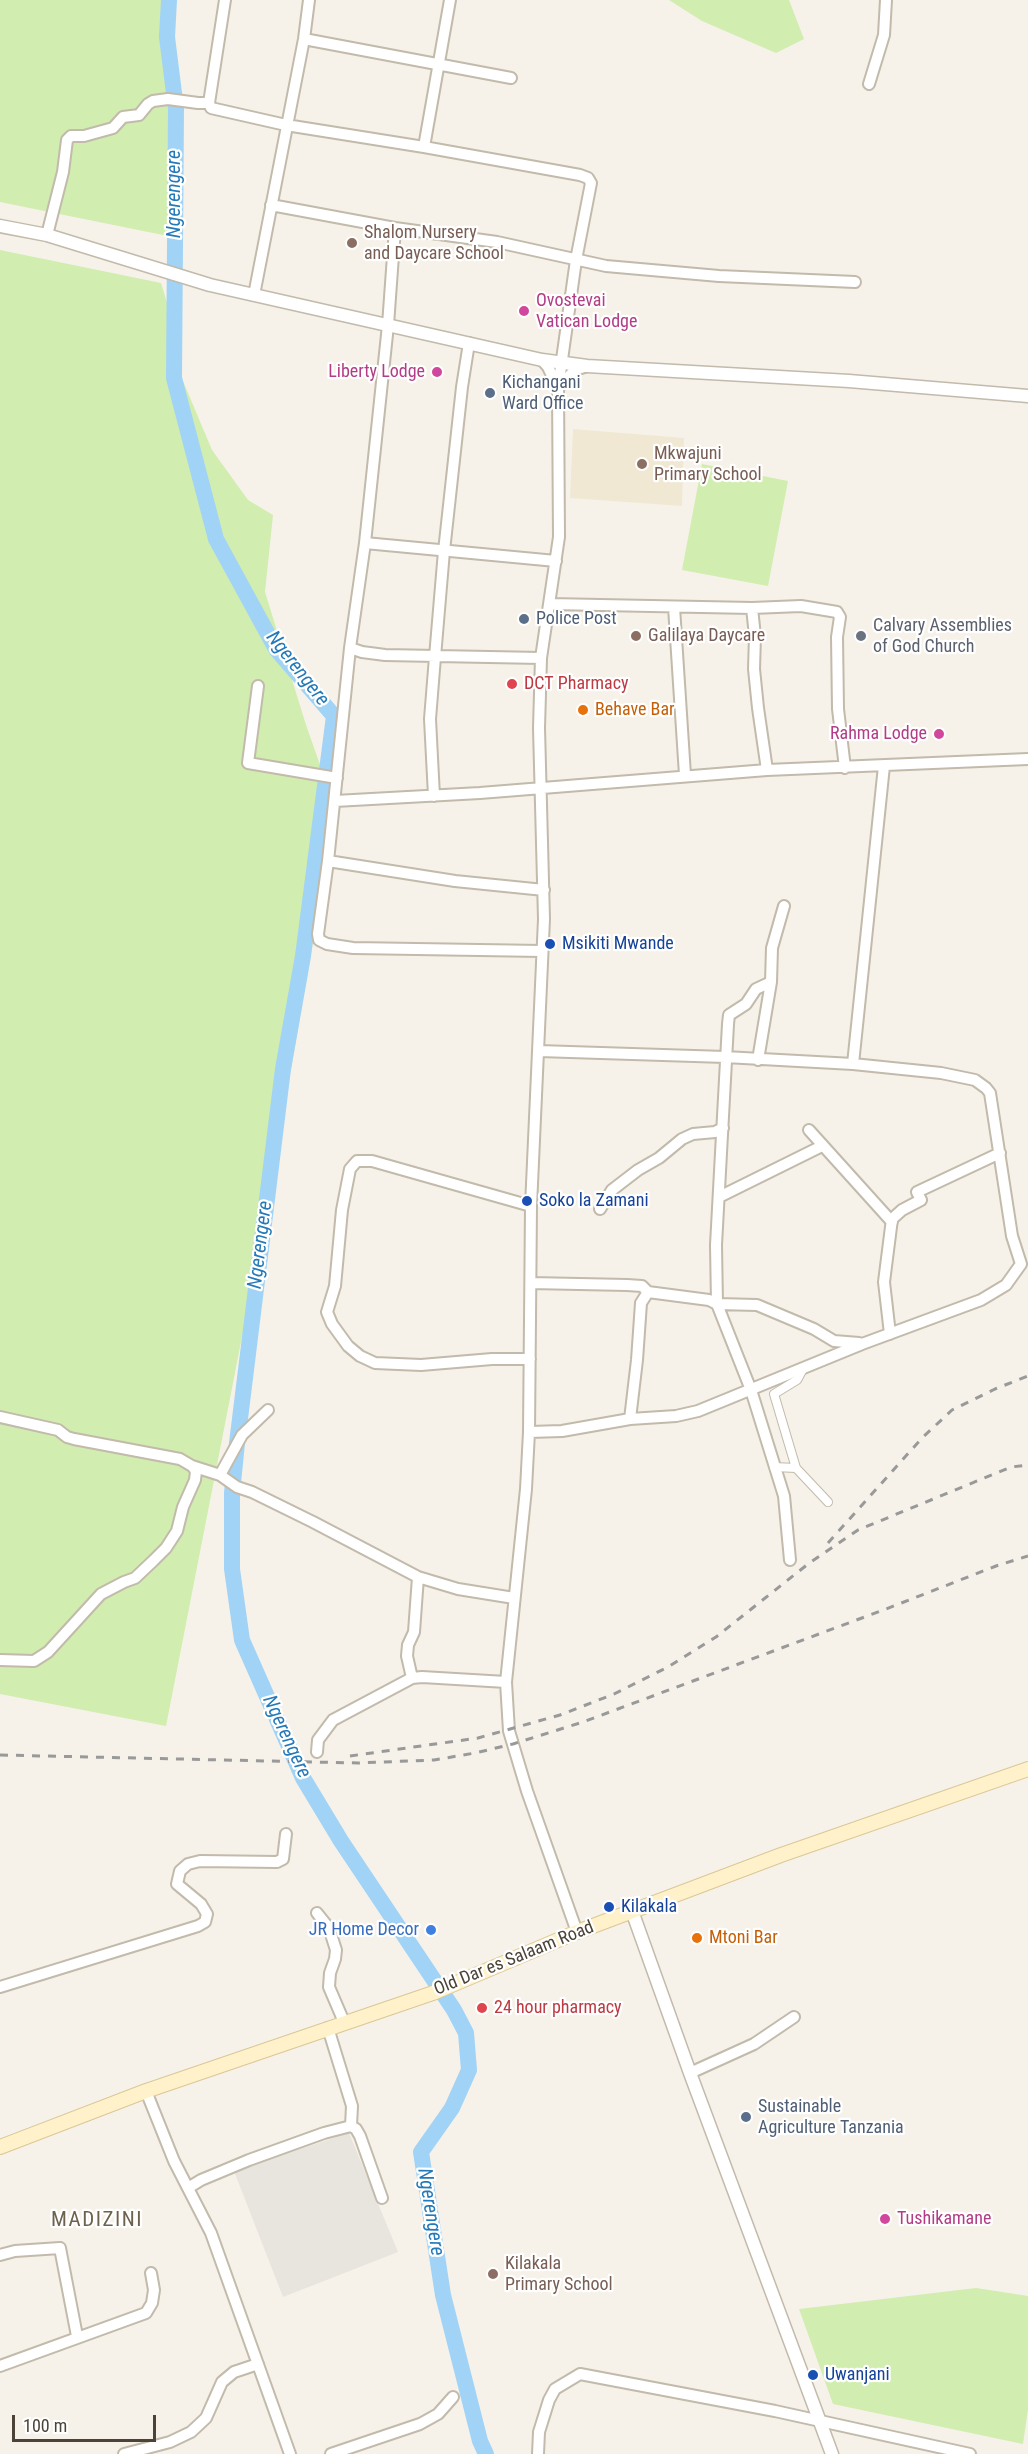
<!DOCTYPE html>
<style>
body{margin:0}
#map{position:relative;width:1028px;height:2454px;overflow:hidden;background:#f6f2e9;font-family:"Roboto Condensed",sans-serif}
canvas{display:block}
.scale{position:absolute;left:12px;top:2415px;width:144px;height:27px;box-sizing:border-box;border:3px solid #4b4337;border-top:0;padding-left:8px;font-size:18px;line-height:21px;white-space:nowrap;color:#4b4337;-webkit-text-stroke:4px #fff;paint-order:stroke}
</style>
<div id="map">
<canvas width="1028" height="2454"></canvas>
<div class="scale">100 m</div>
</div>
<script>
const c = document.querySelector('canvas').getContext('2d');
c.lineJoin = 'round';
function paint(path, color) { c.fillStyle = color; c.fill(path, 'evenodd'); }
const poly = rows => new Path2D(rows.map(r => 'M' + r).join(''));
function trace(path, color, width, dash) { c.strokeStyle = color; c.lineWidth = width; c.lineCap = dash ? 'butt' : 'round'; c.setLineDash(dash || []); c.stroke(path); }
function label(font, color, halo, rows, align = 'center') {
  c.font = font + ' "Roboto Condensed",sans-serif'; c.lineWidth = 4.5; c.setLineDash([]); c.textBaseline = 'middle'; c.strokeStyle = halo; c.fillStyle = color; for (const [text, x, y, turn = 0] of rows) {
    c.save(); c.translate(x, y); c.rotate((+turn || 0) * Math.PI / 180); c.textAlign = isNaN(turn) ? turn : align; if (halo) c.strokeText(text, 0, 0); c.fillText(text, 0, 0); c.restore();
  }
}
paint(poly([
 [349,2133,398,2252,283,2297,234,2171]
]), '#e8e4de');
paint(poly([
 [573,429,684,438,682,506,570,498]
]), '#f0e8d2');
paint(poly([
 [0,0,173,0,173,77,169,149,173,237,0,202],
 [669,0,789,0,804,39,776,53,702,21],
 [0,250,161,283,168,306,175,362,212,450,248,500,273,515,265,592,306,725,336,810,265,1219,166,1726,0,1694],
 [702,464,788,481,768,586,682,570],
 [976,2288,1028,2296,1028,2409,1023,2444,833,2404,799,2309]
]), '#d1edaf');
trace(poly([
 [169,0,167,37,176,109,174,378,216,539,276,649,334,716,303,956,283,1069,237,1443,232,1493,232,1569,242,1640,303,1778,341,1841,454,2010,466,2033,469,2070,452,2108,421,2152,443,2295,480,2441,486,2454]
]), '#a1d3f7', 16);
const pedestrian = poly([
 [803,1369,797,1380,774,1394,796,1468,828,1502],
 [774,1467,796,1468]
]);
const minor = poly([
 [225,0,209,103,211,108,286,125,424,147,580,175,588,178,591,183,576,260,558,388,559,537,541,658,539,728,544,919,531,1206,529,1432,526,1489,506,1682,509,1731,527,1791,577,1932],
 [304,39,511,78],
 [869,84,884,35,886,0],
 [424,147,450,0],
 [271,205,395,228,497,242,606,266,719,276,855,282],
 [395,228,388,325,365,543,350,648,328,861,318,934,319,940,327,944,353,948,542,951],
 [47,235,63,172,67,140,71,136,84,136,113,128,123,117,139,115,148,104,153,101,168,99,198,103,209,103],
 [254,295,304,39,309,0],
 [542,360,548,367,558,388],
 [558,388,575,370,587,366],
 [365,543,556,561],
 [550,604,752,608,801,606,837,612,840,617,837,637,838,709,845,768],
 [674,607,685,775],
 [752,608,755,636,754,669,758,708,767,770],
 [350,648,362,652,385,655,541,658],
 [258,686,248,763,337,778],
 [434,796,430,719,435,657,444,551,462,387,469,343],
 [335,801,480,793,767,770,1028,759],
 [328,861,455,881,544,890],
 [771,982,756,989,746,1004,729,1015,728,1024,716,1245,717,1304,751,1390,784,1496,790,1560],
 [758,1060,771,982,772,948,784,906],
 [853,1064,884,766],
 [809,1130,892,1222],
 [719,1197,822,1146],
 [600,1209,612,1190,638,1170,659,1158,682,1139,693,1134,715,1132,723,1128],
 [531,1283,627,1285,642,1286,648,1292,709,1300,717,1304,757,1305,814,1329,834,1341,859,1343],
 [890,1334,884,1282,892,1219,902,1210,921,1200,917,1192,1000,1153],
 [530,1359,492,1359,421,1365,375,1363,360,1356,348,1346,332,1324,327,1312,335,1286,342,1210,350,1169,357,1161,372,1161,531,1206],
 [268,1410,242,1435,220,1475,237,1487,252,1492,313,1522,418,1577,458,1589,514,1598],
 [0,1417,58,1430,67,1437,74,1439,180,1459,192,1466,196,1471,195,1480,183,1507,177,1531,166,1548,154,1560,135,1578,124,1582,101,1594,48,1652,34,1661,0,1660],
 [630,1419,637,1360,641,1303,648,1292],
 [529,1432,562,1431,630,1419,676,1416,698,1411,862,1344,981,1300,1006,1285,1021,1264,1012,1236,990,1093,986,1088,975,1080,941,1073,853,1064,725,1057,539,1051],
 [192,1466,220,1475],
 [412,1678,407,1656,408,1645,414,1632,418,1577],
 [317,1752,318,1740,333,1720,412,1678,422,1677,506,1682],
 [317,1913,329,1928,336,1950,335,1959,330,1973,329,1987,344,2022],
 [0,1987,198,1926,205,1922,207,1914,201,1904,177,1884,180,1871,188,1864,200,1861,277,1862,283,1859,286,1834],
 [328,2028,352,2106,351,2126],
 [690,2073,754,2044,794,2017],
 [146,2091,174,2161,211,2233,290,2454],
 [188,2188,201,2180,249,2160,324,2133,351,2126,356,2129,360,2136,382,2198],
 [0,2255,15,2251,60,2248,77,2336],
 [0,2366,146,2313,152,2303,154,2290,151,2273],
 [124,2454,170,2442,191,2432,206,2418,222,2382,234,2372,258,2364],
 [331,2454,420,2424,438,2414,453,2397],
 [538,2454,539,2432,549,2400,555,2389,580,2374,775,2411,970,2454]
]);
const tertiary = poly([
 [0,226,47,235,210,285,542,360,587,366,849,381,1028,396],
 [632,1911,690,2073,832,2454]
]);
const secondary = poly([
 [0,2147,146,2091,433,1993,577,1932,781,1855,1028,1769]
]);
trace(pedestrian, '#c2baab', 10);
trace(minor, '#c2baab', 14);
trace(tertiary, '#c2baab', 15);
trace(secondary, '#dac796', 16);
trace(pedestrian, '#fff', 8);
trace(minor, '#fff', 10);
trace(tertiary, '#fff', 12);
trace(secondary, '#fff2ca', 14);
trace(poly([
 [828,1543,922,1438,952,1410,995,1389,1028,1376],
 [0,1755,358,1763,434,1760,475,1753,513,1744,583,1722,886,1609,996,1566,1028,1556],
 [350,1756,478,1738,560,1715,614,1694,668,1667,716,1637,808,1564,858,1530,1011,1467,1028,1465]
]), '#999', 3, [8, 8]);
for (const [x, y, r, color] of [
 [352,243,6,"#8d6e63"],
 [524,311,6,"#d1479c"],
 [437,372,6,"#d1479c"],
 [490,393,6,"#5c6f8a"],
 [642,464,6,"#8d6e63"],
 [524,619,6,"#5c6f8a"],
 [636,636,6,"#8d6e63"],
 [861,636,6,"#6b7280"],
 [512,684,6,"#e0444e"],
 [583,710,6,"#e8710a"],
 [939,734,6,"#d1479c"],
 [550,944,6,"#1a4fb4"],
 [527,1201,6,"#1a4fb4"],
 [609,1907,6,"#1a4fb4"],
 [431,1930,6,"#3f7fe0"],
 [697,1938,6,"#e8710a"],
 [482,2008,6,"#e0444e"],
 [746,2117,6,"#5c6f8a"],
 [885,2219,6,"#d1479c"],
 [493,2274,6,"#8d6e63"],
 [813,2375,6,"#1a4fb4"]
]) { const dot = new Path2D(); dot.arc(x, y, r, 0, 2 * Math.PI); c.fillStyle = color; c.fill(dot); trace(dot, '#fff', 2); }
label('18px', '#785e54', '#fff', [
 ["Shalom Nursery",364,233],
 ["and Daycare School",364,254],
 ["Mkwajuni",654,454],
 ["Primary School",654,475],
 ["Galilaya Daycare",648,636],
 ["Kilakala",505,2264],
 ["Primary School",505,2285]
], 'left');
label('18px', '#b23c85', '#fff', [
 ["Ovostevai",536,301],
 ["Vatican Lodge",536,322],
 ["Liberty Lodge",425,372,"right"],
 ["Rahma Lodge",927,734,"right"],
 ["Tushikamane",897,2219]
], 'left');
label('18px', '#4e5e75', '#fff', [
 ["Kichangani",502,383],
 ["Ward Office",502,404],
 ["Police Post",536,619],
 ["Sustainable",758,2107],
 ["Agriculture Tanzania",758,2128]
], 'left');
label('18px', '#5b616d', '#fff', [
 ["Calvary Assemblies",873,626],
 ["of God Church",873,647]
], 'left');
label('18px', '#be3a42', '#fff', [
 ["DCT Pharmacy",524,684],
 ["24 hour pharmacy",494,2008]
], 'left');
label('18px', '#c56008', '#fff', [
 ["Behave Bar",595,710],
 ["Mtoni Bar",709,1938]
], 'left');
label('18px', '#164399', '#fff', [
 ["Msikiti Mwande",562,944],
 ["Soko la Zamani",539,1201],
 ["Kilakala",621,1907],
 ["Uwanjani",825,2375]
], 'left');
label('18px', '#366cbe', '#fff', [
 ["JR Home Decor",419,1930]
], 'right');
label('18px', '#4b4337', '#fff', [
 ["Old Dar es Salaam Road",514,1959,-22]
]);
label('italic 20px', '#2479b8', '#fff', [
 ["Ngerengere",175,194,-90],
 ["Ngerengere",297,669,52],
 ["Ngerengere",261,1245,-83],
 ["Ngerengere",286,1737,65],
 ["Ngerengere",430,2212,81]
]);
c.letterSpacing = '1.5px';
label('21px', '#6e614d', '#fff', [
 ["MADIZINI",97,2221]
]);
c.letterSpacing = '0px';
</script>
